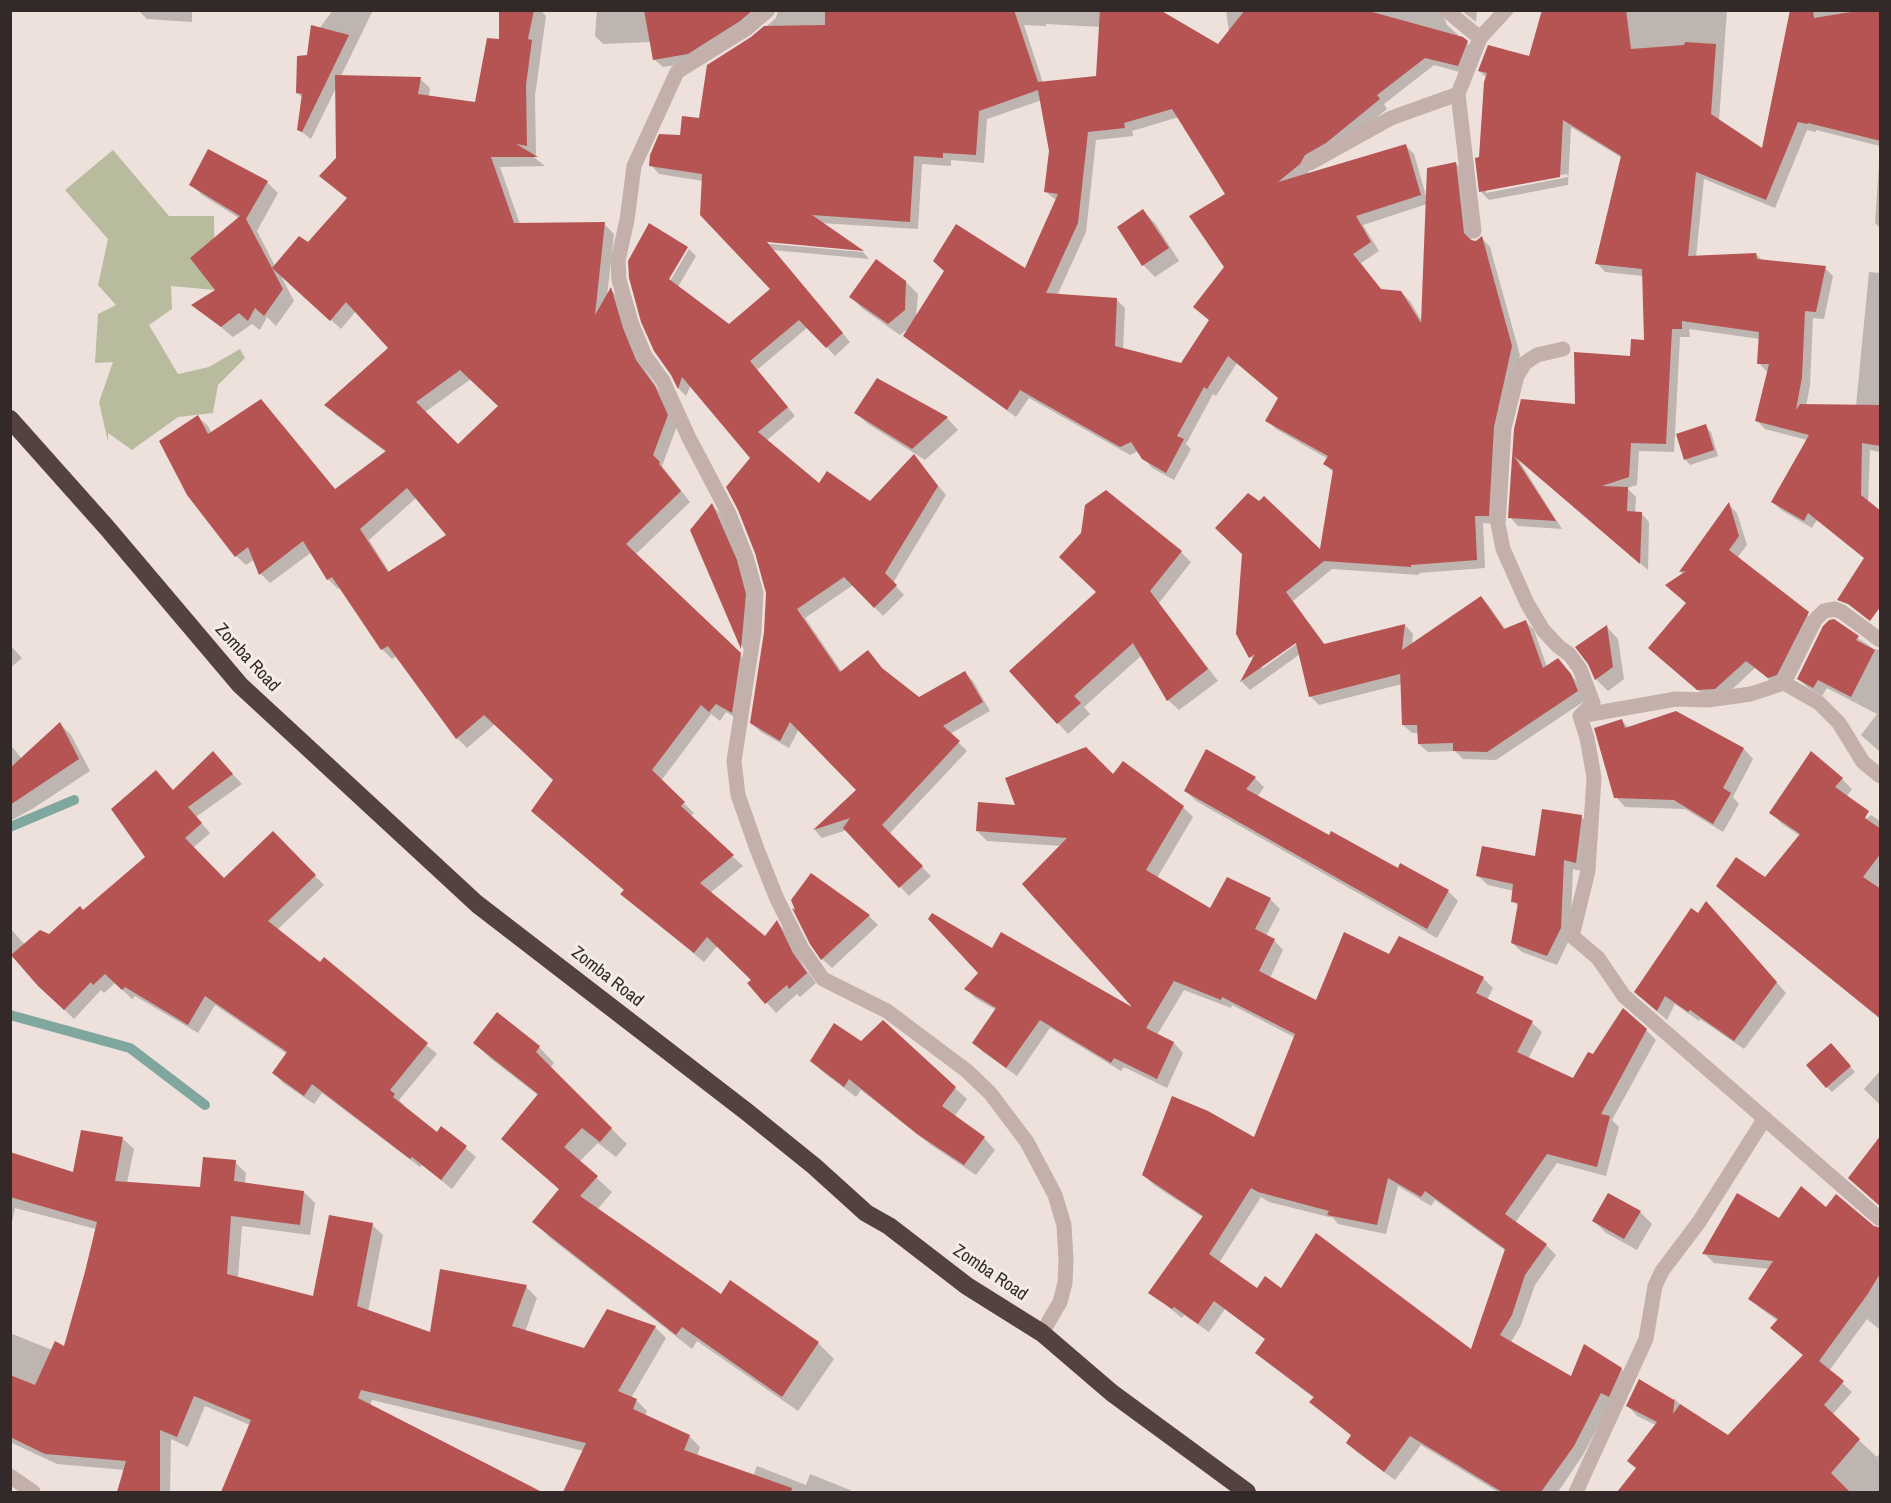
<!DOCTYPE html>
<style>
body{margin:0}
#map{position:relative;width:1891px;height:1503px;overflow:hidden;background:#eee1dc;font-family:"Archivo Narrow",sans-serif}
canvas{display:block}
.frame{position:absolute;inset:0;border:12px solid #332928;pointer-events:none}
</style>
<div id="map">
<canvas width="1891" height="1503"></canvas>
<div class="frame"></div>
</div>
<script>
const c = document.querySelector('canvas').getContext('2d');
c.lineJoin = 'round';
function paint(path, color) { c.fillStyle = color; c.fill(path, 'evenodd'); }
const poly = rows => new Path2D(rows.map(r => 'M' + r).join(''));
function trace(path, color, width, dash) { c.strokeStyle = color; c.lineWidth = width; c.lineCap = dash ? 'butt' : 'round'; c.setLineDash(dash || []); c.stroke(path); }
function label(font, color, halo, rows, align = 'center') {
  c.font = font + ' "Archivo Narrow",sans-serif'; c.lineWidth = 6; c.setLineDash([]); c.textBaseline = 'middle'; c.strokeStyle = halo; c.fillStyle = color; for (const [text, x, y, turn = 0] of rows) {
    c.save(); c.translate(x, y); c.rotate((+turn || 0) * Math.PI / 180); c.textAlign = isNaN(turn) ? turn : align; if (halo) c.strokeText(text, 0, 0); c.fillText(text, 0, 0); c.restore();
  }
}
paint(poly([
 [113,150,169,216,214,216,215,290,171,286,172,309,149,325,178,374,209,367,240,349,245,358,218,385,213,413,178,417,132,450,108,433,108,442,99,402,113,362,95,363,98,314,116,305,98,285,108,239,65,190]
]), '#b8bb9e');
paint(poly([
 [138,10,192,10,192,22,147,19],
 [333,10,373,10,341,76,420,79,430,88,429,97,476,104,500,40,500,10,540,10,546,16,535,96,536,155,530,154,545,166,500,167,520,224,604,224,614,234,607,297,611,290,620,299,632,339,646,371,664,398,677,426,662,466,690,502,635,555,750,665,741,721,726,712,720,721,711,714,661,781,694,813,690,817,743,866,710,893,765,938,777,922,786,932,803,965,816,983,800,997,797,994,776,1013,749,983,753,980,718,945,704,962,632,903,555,780,495,724,467,748,457,738,397,656,392,659,382,649,340,588,338,589,328,579,312,552,270,583,261,574,255,559,246,565,236,556,198,417,208,426,212,434,336,490,386,452,336,415,327,405,390,348,356,311,341,329,280,274,294,301,276,326,267,317,260,330,252,324,233,337,194,305,217,290,239,218,202,195,191,184,267,182,278,193,257,231,275,266,308,244,348,199,321,176,338,159,337,86,311,139,299,130,303,98,297,93,308,56,319,29],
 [471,379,500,406,458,446,425,412],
 [416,498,448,535,390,573,369,540],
 [597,10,772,10,697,62,663,67,654,59,651,42,603,44,595,36],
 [778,10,1157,10,1232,54,1226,10,1450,10,1444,18,1447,25,1476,51,1467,74,1434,65,1384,104,1387,109,1335,151,1313,163,1307,175,1405,145,1414,154,1427,199,1456,163,1464,172,1472,242,1476,242,1482,238,1490,247,1520,355,1502,436,1497,524,1483,523,1485,568,1419,573,1419,575,1332,569,1293,601,1326,646,1405,625,1413,634,1412,645,1481,597,1489,606,1506,630,1526,622,1534,630,1547,667,1566,669,1579,684,1586,700,1496,760,1463,759,1455,751,1428,752,1419,744,1419,733,1412,733,1403,725,1402,684,1319,705,1311,697,1300,654,1250,690,1242,682,1253,660,1237,633,1321,552,1334,473,1325,464,1328,459,1276,429,1267,420,1279,398,1237,363,1216,396,1213,394,1186,444,1191,449,1174,480,1152,468,1138,451,1130,455,1029,398,1016,417,914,344,905,335,909,328,900,335,863,309,851,297,906,282,918,294,916,318,1026,270,1056,200,1046,192,1050,151,1042,100,987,119,984,163,951,160,951,166,922,164,918,229,820,223,760,240,760,243,863,252,869,259,773,250,850,342,835,356,808,327,757,370,795,416,766,441,819,485,870,503,914,456,946,495,893,583,904,595,883,616,853,585,805,618,842,672,868,652,886,673,919,699,965,673,973,681,990,711,950,734,967,751,889,834,931,876,909,896,847,830,822,838,815,830,858,790,799,729,789,748,761,732,752,724,765,633,767,593,752,458,691,385,686,396,679,389,672,375,664,285,667,286,689,249,696,256,678,287,729,326,772,289,703,181,659,174,651,165,700,119,753,38,776,18],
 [1046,24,1101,27,1098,77,1043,83,1024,25,1046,26],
 [1179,117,1227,195,1226,267,1195,307,1210,321,1182,365,1123,349,1125,308,1117,300,1057,296,1086,232,1096,140,1133,136,1132,131],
 [1427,204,1423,323,1410,301,1401,292,1382,291,1361,263,1379,251,1363,225],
 [1301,637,1302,640,1262,669,1262,665],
 [1461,10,1477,10,1476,22],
 [1544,10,1727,10,1719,121,1763,151,1791,10,1880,10,1880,146,1816,130,1816,132,1807,130,1775,208,1704,179,1696,257,1756,254,1763,261,1825,268,1833,276,1824,319,1813,318,1810,386,1806,406,1856,406,1869,272,1880,273,1880,452,1870,450,1866,559,1817,520,1812,528,1781,510,1773,502,1807,440,1765,429,1757,421,1768,373,1759,363,1760,339,1689,329,1690,337,1680,337,1674,452,1639,451,1637,485,1627,488,1636,497,1635,513,1641,513,1649,522,1648,570,1518,459,1562,529,1518,526,1510,517,1515,430,1576,406,1631,357,1645,341,1644,276,1605,272,1597,263,1622,158,1571,127,1568,185,1489,200,1481,192,1481,158,1487,78,1479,71,1531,58],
 [1567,174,1568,177,1486,193,1486,189],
 [1880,149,1880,228,1875,223],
 [1143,211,1155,223,1179,261,1155,277,1143,265,1119,227],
 [877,380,947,418,958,430,925,460,868,424,856,413],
 [1705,426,1711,432,1718,456,1690,465,1685,459],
 [712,505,722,515,746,572,756,605,751,656,743,648,692,530],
 [1729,505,1737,513,1747,545,1737,558,1816,622,1777,686,1755,668,1724,697,1707,698,1659,656,1688,604,1683,575,1681,572],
 [1181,552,1191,562,1159,603,1218,681,1179,710,1168,700,1142,655,1084,707,1090,714,1068,734,1011,671],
 [1833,621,1874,649,1880,650,1880,752,1861,735,1877,714,1827,688,1822,696,1807,687,1799,679],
 [1607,627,1618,639,1624,679,1608,691,1596,679,1589,663],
 [10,645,22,658,10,668],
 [1675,713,1744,749,1753,759,1733,797,1739,804,1723,832,1685,809,1625,807,1616,797,1622,721,1629,728],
 [60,724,71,735,90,771,32,809,10,821,10,744,22,759],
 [222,763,242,784,196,817,210,833,193,848,224,880,273,833,324,885,277,930,320,964,324,959,437,1054,399,1100,404,1105,402,1107,438,1134,442,1128,476,1157,452,1189,422,1165,420,1167,322,1093,314,1104,283,1083,274,1073,287,1054,215,1005,198,1033,135,996,132,999,115,983,104,993,101,990,74,1019,50,996,13,955,10,957,10,928,25,945,49,936,83,912,147,857,174,792],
 [1113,776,1183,807,1193,817,1157,878,1211,910,1270,899,1280,909,1266,936,1274,940,1283,950,1270,978,1317,1002,1390,956,1483,978,1493,988,1487,1000,1532,1023,1542,1032,1528,1059,1574,1080,1593,1056,1646,1030,1656,1040,1612,1120,1619,1127,1606,1176,1557,1163,1515,1223,1546,1245,1556,1255,1535,1285,1521,1325,1511,1342,1572,1378,1621,1369,1631,1379,1611,1402,1583,1455,1558,1492,1498,1492,1421,1445,1395,1480,1357,1452,1347,1443,1352,1436,1311,1402,1314,1398,1267,1362,1257,1353,1266,1340,1225,1309,1209,1332,1184,1315,1182,1318,1150,1292,1204,1218,1154,1185,1144,1175,1255,1139,1296,1038,1232,1005,1231,1008,1184,990,1157,1035,1174,1043,1183,1053,1167,1088,1124,1067,1121,1071,1050,1028,1017,1076,983,1052,974,1042,996,1010,975,998,966,989,980,973,992,950,1138,1012,1062,846,987,841,977,831,1017,806],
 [1398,1186,1431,1206,1435,1200,1506,1251,1472,1351,1282,1290,1257,1290,1219,1263,1261,1197,1269,1202,1333,1218,1338,1224,1386,1234],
 [1255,778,1264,787,1257,797,1329,838,1448,891,1458,901,1437,938,1196,801,1186,791],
 [1842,779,1852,789,1846,797,1825,850,1871,815,1880,821,1879,1018,1718,886,1765,879,1800,836,1781,823,1771,812],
 [1581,816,1591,826,1585,872,1573,869,1570,938,1557,965,1522,952,1512,943,1519,907,1513,901,1514,891,1488,885,1478,876,1536,858],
 [811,875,869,916,878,925,832,968,822,959],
 [1716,913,1786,993,1744,1049,1700,1019,1699,1021,1675,1004,1667,1020,1646,1002,1699,915],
 [475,1043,539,1047,554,1063,550,1068,627,1144,616,1157,598,1143,579,1162,612,1192,597,1210,721,1296,730,1282,818,1343,834,1359,798,1411,697,1341,692,1349,549,1237,534,1221,560,1190,503,1139,539,1096,490,1058],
 [861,1043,955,1088,967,1099,954,1117,984,1138,995,1150,976,1175,931,1145,861,1090,856,1097,823,1072,811,1061],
 [1836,1050,1855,1072,1832,1092,1827,1087],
 [1880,1071,1880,1105,1864,1089],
 [123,1139,134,1149,127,1183,202,1188,235,1162,246,1173,245,1184,304,1192,315,1203,310,1235,242,1226,238,1278,314,1297,372,1225,383,1235,368,1312,432,1334,526,1287,537,1298,525,1332,585,1350,655,1327,666,1338,631,1398,636,1400,647,1411,645,1416,690,1437,700,1447,697,1456,753,1476,757,1466,806,1485,810,1474,850,1490,853,1492,565,1492,584,1451,372,1400,370,1406,539,1492,301,1492,326,1357,321,1356,265,1492,223,1491,250,1425,205,1406,188,1447,171,1439,170,1492,119,1492,125,1470,57,1464,10,1442,10,1333,52,1350,65,1348,96,1229,15,1208,10,1231,10,1154,74,1174],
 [1608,1195,1640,1212,1652,1224,1637,1250,1606,1233,1594,1221],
 [1826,1209,1880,1230,1880,1330,1867,1319,1829,1371,1852,1392,1832,1415,1877,1457,1880,1453,1880,1492,1668,1492,1639,1471,1656,1425,1637,1416,1628,1406,1674,1402,1676,1400,1684,1409,1728,1437,1804,1356,1772,1328,1778,1321,1760,1308,1750,1299,1770,1269,1714,1263,1704,1253,1779,1220]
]), '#0003');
trace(poly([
 [10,827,74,800],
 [10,1015,130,1048,205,1105]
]), '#7fa79f', 10);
paint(poly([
 [499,10,534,10,528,39,532,40,526,85,527,146,516,144,538,157,491,157,514,223,605,222,595,315,611,287,623,328,636,360,655,386,668,415,653,455,660,462,659,464,681,491,626,544,741,653,732,713,716,704,709,712,701,705,652,770,685,802,681,806,734,855,700,883,765,936,777,920,793,953,807,973,789,989,787,985,765,1004,747,983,751,980,707,937,694,953,620,894,624,890,531,811,553,780,484,715,456,739,388,646,381,650,332,577,327,580,303,541,259,575,248,547,235,557,187,495,159,441,198,415,208,434,261,399,335,489,386,451,324,405,388,348,346,302,330,321,272,268,299,236,308,242,347,198,319,176,336,158,335,75,421,77,418,94,475,102,487,38,499,39],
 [460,370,498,406,458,444,416,402],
 [407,488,446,535,388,572,360,529],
 [644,10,753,10,740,21,688,54,653,60],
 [825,10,1014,10,1038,82,1096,76,1100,10,1160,10,1218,44,1245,10,1365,10,1463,37,1468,41,1458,66,1425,58,1377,95,1380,99,1326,143,1305,155,1300,164,1278,182,1406,144,1421,195,1356,216,1371,242,1353,254,1381,289,1401,291,1421,323,1427,168,1456,162,1464,233,1471,240,1476,241,1482,236,1512,346,1494,427,1489,516,1475,516,1477,560,1411,565,1411,567,1324,561,1286,592,1324,644,1405,624,1402,650,1481,596,1504,629,1526,620,1543,668,1558,658,1571,674,1578,691,1487,752,1453,751,1453,743,1418,744,1417,725,1402,725,1400,669,1400,674,1309,697,1296,643,1240,682,1255,654,1249,658,1236,634,1242,554,1215,528,1248,493,1259,501,1264,496,1320,549,1333,470,1323,464,1328,456,1265,421,1278,398,1228,356,1207,389,1204,387,1177,436,1184,439,1166,473,1142,459,1131,442,1120,447,1020,390,1007,410,903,336,944,271,933,261,956,224,1025,268,1058,194,1044,192,1049,151,1038,90,979,111,976,155,943,153,943,158,914,156,910,222,812,215,864,251,767,242,843,333,826,348,799,320,750,361,788,407,758,432,819,483,827,471,870,501,914,454,938,486,885,573,897,585,874,608,844,577,797,609,840,672,868,650,882,668,919,697,965,671,983,702,943,726,960,741,882,825,923,866,899,888,843,828,850,818,813,830,856,790,790,722,780,741,750,723,764,632,766,593,755,553,738,510,726,487,750,458,682,377,678,389,671,375,654,351,641,322,629,278,628,261,649,223,688,247,669,279,729,324,770,289,700,215,702,174,649,166,650,155,659,134,680,135,682,116,699,118,707,65,751,37,764,26,825,25],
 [1172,109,1225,194,1189,216,1224,267,1193,307,1209,320,1181,363,1115,346,1117,298,1046,293,1078,223,1088,132,1125,128,1124,123],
 [1542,10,1626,10,1631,49,1684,45,1685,42,1716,44,1711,114,1762,148,1790,10,1813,10,1814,18,1863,10,1881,10,1881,141,1808,123,1807,124,1798,122,1766,200,1696,172,1688,256,1756,253,1757,259,1826,266,1816,312,1805,311,1802,377,1796,410,1800,404,1881,405,1881,446,1862,443,1861,495,1881,511,1881,606,1870,621,1848,604,1837,600,1864,558,1808,513,1804,521,1771,502,1809,435,1755,421,1769,364,1757,364,1759,332,1682,321,1682,329,1672,329,1666,444,1631,443,1629,477,1602,486,1628,487,1627,511,1642,512,1640,564,1514,456,1556,521,1508,518,1514,429,1521,399,1575,404,1574,352,1630,356,1631,339,1644,340,1642,269,1595,264,1621,156,1563,120,1560,177,1479,192,1475,158,1479,157,1484,82,1487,73,1478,71,1488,45,1529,56],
 [311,25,349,35,302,132,297,130,302,94,296,93,297,56,307,55],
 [208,149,268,181,246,219,283,289,264,316,255,308,248,321,239,313,221,327,191,305,215,290,190,258,240,216,189,185],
 [1143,209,1169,248,1142,266,1117,227],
 [876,259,906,281,905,310,888,324,849,297],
 [877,378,948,417,912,449,854,413],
 [1706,424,1714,450,1684,460,1676,434],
 [1106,490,1182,551,1150,591,1208,669,1167,701,1133,643,1074,696,1081,703,1057,724,1009,671,1096,592,1059,557,1081,533,1085,505],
 [1729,502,1739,536,1729,550,1809,612,1777,675,1768,678,1746,661,1715,689,1697,690,1648,648,1686,603,1665,585,1686,571,1679,572],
 [712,503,737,560,746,594,741,649,690,530],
 [1834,619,1859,636,1856,640,1875,650,1851,697,1818,680,1813,688,1797,679,1823,626,1829,620],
 [1607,625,1613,667,1595,680,1588,664,1575,647],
 [1676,711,1744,748,1723,788,1731,793,1713,824,1674,800,1614,798,1594,728,1622,719,1625,728],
 [60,722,79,759,10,805,10,768],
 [1086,747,1113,774,1123,761,1184,806,1146,870,1210,908,1227,877,1271,898,1255,929,1275,939,1259,971,1316,1000,1344,932,1389,954,1399,936,1484,977,1476,993,1533,1021,1517,1052,1573,1078,1588,1052,1593,1054,1623,1008,1647,1029,1601,1114,1610,1116,1597,1167,1547,1154,1505,1214,1547,1244,1525,1275,1512,1315,1500,1335,1571,1376,1584,1344,1622,1368,1609,1397,1601,1393,1574,1446,1541,1492,1502,1492,1410,1436,1384,1472,1346,1443,1351,1435,1309,1402,1314,1397,1255,1353,1265,1339,1214,1301,1198,1324,1174,1307,1172,1309,1148,1293,1203,1216,1142,1175,1172,1096,1208,1111,1254,1137,1295,1034,1222,997,1221,1000,1174,981,1146,1028,1174,1042,1157,1079,1114,1058,1111,1063,1040,1020,1006,1068,972,1043,996,1008,964,989,978,973,928,919,932,913,992,948,1001,932,1132,1007,1022,884,1067,838,976,831,978,802,1015,805,1005,778],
 [1388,1178,1421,1197,1425,1191,1505,1249,1471,1349,1316,1233,1281,1288,1265,1276,1257,1288,1209,1254,1251,1188,1258,1192,1329,1211,1327,1215,1377,1225],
 [1206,749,1256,777,1246,789,1329,835,1331,831,1398,868,1400,863,1449,890,1427,929,1184,791],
 [213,751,233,774,188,807,202,823,185,838,224,878,273,831,316,875,268,921,320,962,324,957,428,1043,390,1090,395,1094,393,1097,437,1132,441,1126,467,1146,441,1180,412,1157,410,1159,312,1084,304,1096,272,1073,287,1052,205,996,188,1025,125,987,122,990,105,974,93,985,91,982,64,1010,38,986,11,955,40,930,49,934,80,906,83,910,145,857,111,809,156,770,173,790],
 [1811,751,1843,778,1835,787,1869,811,1865,818,1881,829,1881,853,1863,877,1881,889,1881,1019,1716,886,1736,857,1765,877,1800,834,1769,813],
 [1542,809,1582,815,1576,863,1564,860,1561,928,1547,956,1511,943,1518,903,1511,902,1513,884,1476,876,1482,846,1535,856],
 [811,873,870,915,821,960,810,944,792,908,795,910,791,900],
 [1706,901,1777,982,1734,1041,1690,1010,1688,1012,1665,996,1657,1011,1634,992,1691,908,1698,913],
 [497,1012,540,1046,536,1052,612,1128,600,1142,582,1128,564,1147,598,1176,580,1196,721,1294,730,1280,819,1342,782,1397,682,1327,676,1335,532,1222,559,1189,501,1139,538,1094,473,1043],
 [883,1020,956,1087,942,1106,985,1137,964,1165,917,1134,849,1079,844,1087,810,1061,834,1023,861,1041],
 [1831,1043,1851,1066,1826,1088,1806,1065],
 [81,1130,123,1137,115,1181,200,1187,203,1157,236,1160,234,1181,304,1191,300,1225,231,1216,227,1274,313,1296,329,1215,373,1223,357,1306,430,1332,440,1269,527,1285,512,1326,584,1348,607,1309,656,1326,618,1391,637,1399,633,1409,690,1435,684,1450,792,1488,791,1492,563,1492,586,1443,361,1390,358,1398,542,1492,221,1492,251,1420,194,1396,177,1437,160,1430,160,1492,117,1492,126,1461,45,1454,10,1437,10,1375,35,1385,55,1341,64,1346,85,1272,97,1222,10,1197,10,1152,73,1172],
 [1881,1135,1881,1207,1848,1178],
 [1801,1186,1826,1207,1836,1194,1874,1226,1881,1228,1881,1272,1867,1295,1819,1361,1844,1381,1824,1405,1860,1439,1831,1473,1850,1492,1617,1492,1636,1468,1627,1461,1657,1422,1626,1406,1639,1379,1674,1400,1675,1398,1673,1414,1680,1404,1728,1435,1803,1355,1770,1328,1778,1319,1748,1299,1773,1261,1702,1254,1737,1193,1779,1218],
 [1608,1193,1641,1211,1624,1239,1592,1221]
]), '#b55453');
trace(poly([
 [768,10,746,29,677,72,634,166,627,220,618,260,619,280,632,325,645,356,663,381,689,438,729,514,746,557,756,593,754,631,734,761,738,795,757,849,777,899,802,949,823,979,887,1011,967,1071,990,1093,1027,1142,1055,1195,1064,1225,1066,1260,1065,1283,1060,1302,1042,1333],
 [1446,10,1480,38],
 [1310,163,1391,118,1458,94],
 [1474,231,1458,94,1480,38,1506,10],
 [1563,349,1537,355,1525,363,1517,376,1504,428,1498,524,1503,549,1527,603,1543,630,1558,646,1570,655,1580,669,1593,703,1580,716,1587,738,1594,777,1588,871,1572,936,1598,958,1624,996,1880,1219],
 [1784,683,1815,620,1824,611,1835,609,1842,612,1880,640],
 [1580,716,1676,699,1708,700,1751,694,1784,683,1819,703,1839,723,1863,762,1880,776],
 [10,1476,33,1492],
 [1576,1492,1646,1339,1655,1286,1662,1271,1699,1222,1765,1118]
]), '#c4b0aa', 15);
trace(poly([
 [10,419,108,529,240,685,477,904,747,1112,814,1166,866,1213,889,1226,967,1286,1042,1333,1112,1393,1247,1492]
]), '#534240', 18);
label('18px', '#332928', '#f6ece7', [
 ["Zomba Road",247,658,47],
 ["Zomba Road",607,977,38],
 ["Zomba Road",990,1273,34]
]);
</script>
